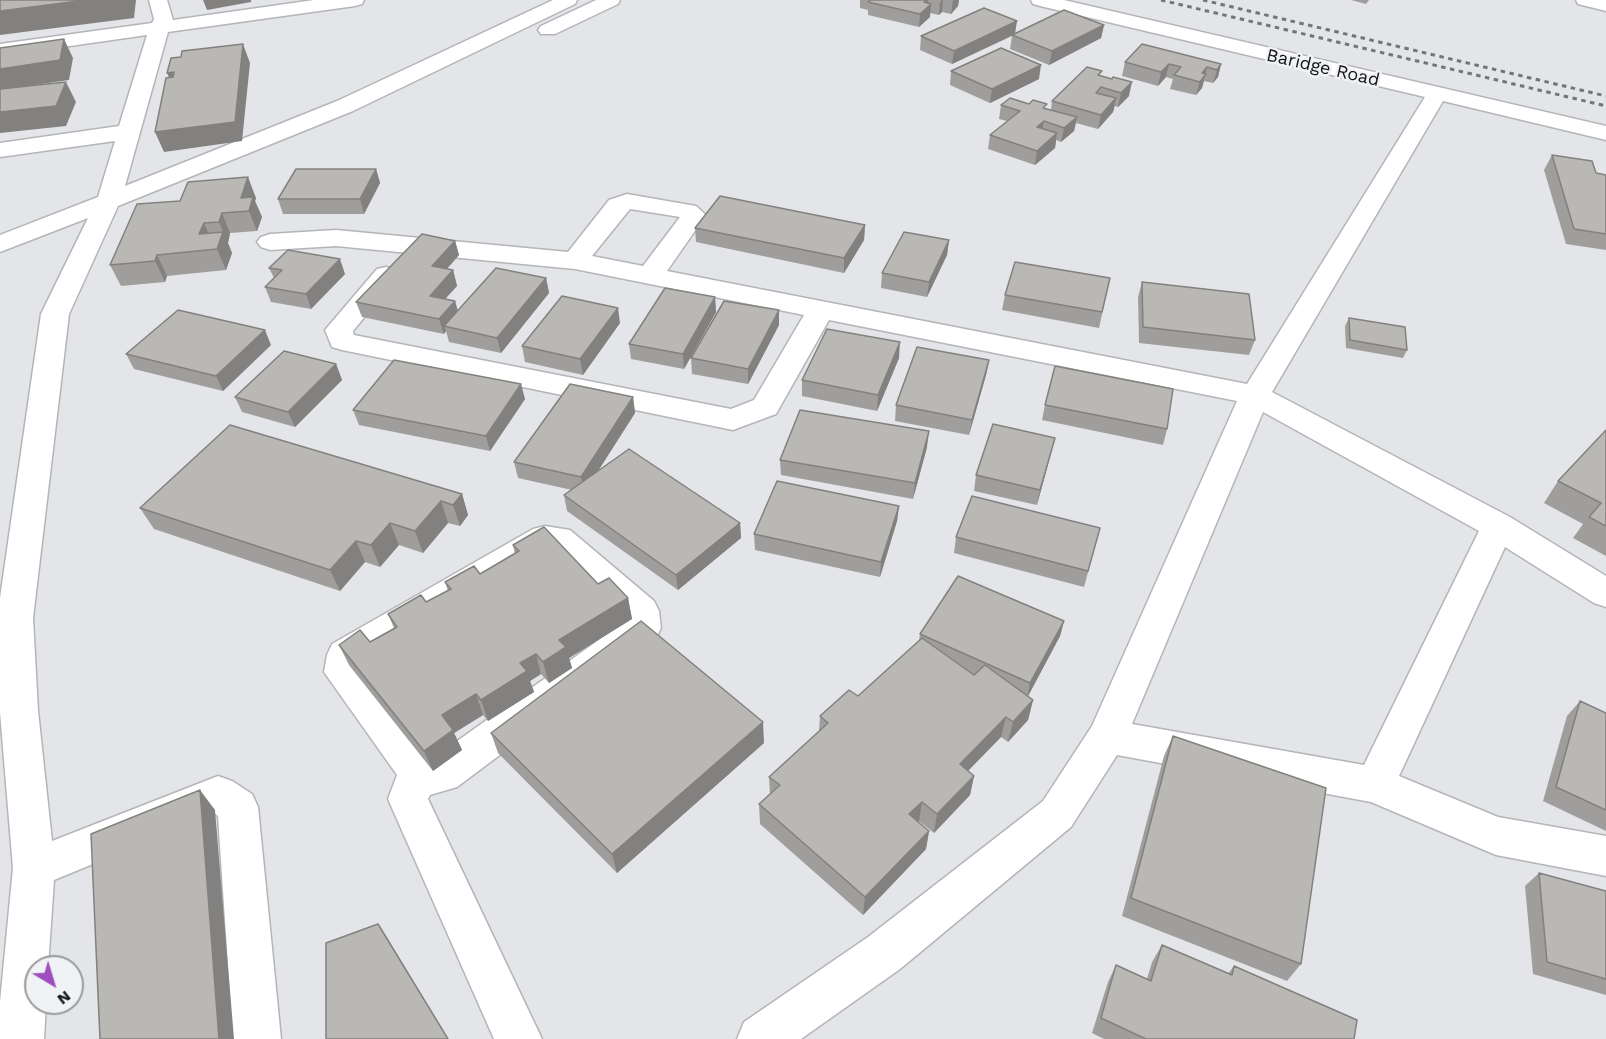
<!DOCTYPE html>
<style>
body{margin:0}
#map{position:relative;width:1606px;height:1039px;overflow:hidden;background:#e3e5e8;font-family:"Work Sans",sans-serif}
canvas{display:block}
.north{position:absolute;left:24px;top:955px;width:60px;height:60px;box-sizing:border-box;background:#f1f2f5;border:2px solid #999a9c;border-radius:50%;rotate:142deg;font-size:16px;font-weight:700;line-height:24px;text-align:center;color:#141516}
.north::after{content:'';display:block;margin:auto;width:21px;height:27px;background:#9d4ebf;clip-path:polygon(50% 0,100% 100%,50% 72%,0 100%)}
</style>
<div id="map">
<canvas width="1606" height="1039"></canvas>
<div class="north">N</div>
</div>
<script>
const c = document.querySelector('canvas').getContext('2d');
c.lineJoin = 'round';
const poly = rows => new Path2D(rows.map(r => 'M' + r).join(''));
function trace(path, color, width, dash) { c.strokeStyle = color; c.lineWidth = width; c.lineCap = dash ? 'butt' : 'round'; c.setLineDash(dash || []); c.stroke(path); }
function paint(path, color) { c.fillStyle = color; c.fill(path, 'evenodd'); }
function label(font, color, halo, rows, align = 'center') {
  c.font = font + ' "Work Sans",sans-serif'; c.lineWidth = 5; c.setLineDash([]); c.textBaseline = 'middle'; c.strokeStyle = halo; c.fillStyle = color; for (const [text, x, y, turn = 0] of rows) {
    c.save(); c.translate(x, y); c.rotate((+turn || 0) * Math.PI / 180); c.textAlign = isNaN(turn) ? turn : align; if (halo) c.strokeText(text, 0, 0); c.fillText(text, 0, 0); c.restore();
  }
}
const minor = poly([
 [149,0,167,0,173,20,314,0,364,0,362,4,355,6,168,32,125,186,337,101,553,0,577,0,575,4,353,111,118,206,69,314,33,618,38,711,52,841,218,776,232,781,252,794,258,807,281,1039,233,1039,218,816,215,814,54,880,48,967,36,967,36,1003,46,1003,44,1039,0,1039,0,1002,13,868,0,712,0,598,41,314,88,218,0,252,0,235,98,197,115,141,0,157,0,143,119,126,147,35,0,56,0,44,152,23,154,19,149,0],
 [596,0,620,0,618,4,555,34,541,34,538,30,541,26,596,0],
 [1031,0,1064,0,1606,126,1606,140,1443,101,1272,392,1510,517,1606,576,1606,607,1594,603,1505,547,1399,776,1498,817,1606,836,1606,876,1496,855,1371,802,1117,755,1071,827,900,969,801,1039,737,1039,744,1022,868,937,1043,801,1092,726,1237,401,829,320,776,414,733,430,342,350,332,347,325,330,377,269,386,267,395,269,399,275,353,331,354,335,731,409,754,400,804,315,575,269,336,246,270,250,261,247,257,242,261,237,270,234,336,230,568,252,609,200,627,194,696,206,706,215,667,271,1247,384,1425,97,1040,6,1033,4,1031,0],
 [630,209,680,217,643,266,592,256,630,209],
 [1263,412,1479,531,1364,765,1132,724,1263,412],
 [1576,0,1606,0,1606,11,1578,4,1576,0],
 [545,526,570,530,654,601,659,611,661,628,656,638,457,787,430,795,428,799,542,1039,494,1039,388,799,397,775,324,672,327,655,332,644,533,529,545,526],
 [550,551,624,617,624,622,432,759,362,669,363,663,550,551]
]);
trace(minor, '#b4b5b8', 3);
paint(minor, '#fff');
trace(poly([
 [1161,0,1606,106],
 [1203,0,1606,96]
]), '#737577', 3, [4.5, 4.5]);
paint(poly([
 [860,0,959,0,958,6,951,14,942,12,939,15,930,13,930,17,919,27,868,15,868,10,860,8],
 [1351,0,1369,0,1366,4],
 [1104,25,1101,38,1049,65,1010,49,1012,36,952,64,920,50,921,36,1015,34],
 [1125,62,1221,64,1218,77,1213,83,1204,81,1202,88,1196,95,1170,89,1173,79,1166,77,1158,86,1122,76],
 [951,71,1039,79,990,103,950,85],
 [1101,76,1129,96,1118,107,1115,106,1113,112,1098,129,1076,123,1074,131,1061,142,1056,140,1055,148,1035,165,988,149,990,135,1007,121,999,119,1001,105,1051,110,1052,101],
 [1552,155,1596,173,1606,175,1606,250,1566,244,1544,170],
 [376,169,380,183,364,214,283,214,278,199],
 [256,198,255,201,262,217,257,231,230,233,228,243,232,253,226,270,167,276,165,282,121,286,110,265,180,201],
 [865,225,864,240,844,273,696,242,695,228],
 [949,240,947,255,927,297,881,288,882,273],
 [455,241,459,255,447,269,453,270,457,286,445,299,455,301,458,311,546,278,549,293,501,353,449,342,446,331,444,334,362,317,356,302],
 [269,268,345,274,311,309,271,302,265,287,274,278],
 [1110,278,1099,328,1002,310,1005,295],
 [1142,282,1255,340,1249,355,1139,343,1138,297],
 [715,297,716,312,684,369,631,359,629,344],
 [779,310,779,325,748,384,692,374,691,358],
 [1349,318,1407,350,1403,358,1346,348,1345,326],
 [620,323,583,375,525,362,522,346],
 [271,345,223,391,134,369,126,354],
 [899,358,877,411,802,396,802,380],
 [989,360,986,375,969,435,895,421,896,405],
 [336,364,342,380,295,427,242,412,235,397],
 [633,397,635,413,598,471,740,523,741,538,678,590,567,511,564,495,572,490,518,478,514,462],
 [525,399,490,451,359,425,353,410],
 [1045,405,1167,429,1163,445,1042,420],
 [1606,430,1606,556,1573,538,1583,524,1544,503,1558,481],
 [927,447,913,499,781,475,780,460],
 [1051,453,1037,505,974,491,976,475],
 [462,494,468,515,460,526,448,523,423,553,399,545,380,567,365,562,340,591,154,529,140,508],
 [899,506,897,521,880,577,755,550,754,534],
 [1100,528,1084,587,954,553,956,537],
 [513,545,628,598,632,619,569,658,572,668,549,683,541,674,530,681,534,692,488,721,483,715,454,733,462,750,433,771,349,665,339,645,370,642,394,628,388,614,426,602,448,591,445,582,480,574,515,554],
 [1064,621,1060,636,1028,696,1033,700,1028,720,1008,742,1001,737,968,771,974,776,970,795,934,833,919,821,918,822,929,831,926,849,863,915,760,824,759,804,770,795,769,777,819,731,820,716,858,696,919,641,920,634],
 [1580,701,1606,713,1606,831,1543,801,1567,716],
 [491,733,764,743,617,873,498,753],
 [1173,736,1301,964,1287,981,1122,916,1164,756],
 [1539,873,1606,891,1606,995,1533,974,1525,886],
 [1162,945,1228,974,1234,966,1354,1039,1104,1039,1092,1033,1108,982,1116,965,1147,979,1152,962]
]), '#a09e9c');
paint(poly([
 [87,0,136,0,134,18,0,35,0,11],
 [203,0,251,0,251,2,207,10],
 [927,0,928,0,927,7,931,4,930,17,919,27,920,14,924,2],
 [942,0,943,0,942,12,939,15,940,2],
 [953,0,959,0,958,6,951,14],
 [1017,21,1015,34,952,64,954,51],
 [1104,25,1101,38,1049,65,1052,51],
 [64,39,73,58,69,80,0,90,0,69],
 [243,44,250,63,242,141,164,152,155,132],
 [1169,64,1166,77,1158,86,1161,72],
 [1221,64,1218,77,1213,83,1217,70],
 [1041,65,1039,79,990,103,992,89],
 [1207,67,1202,88,1196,95,1202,73],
 [174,72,176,92,167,73],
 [66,82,76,102,66,126,0,133,0,112],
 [1132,82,1129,96,1118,107,1121,93],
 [1116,98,1113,112,1098,129,1101,115],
 [1077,117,1074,131,1061,142,1064,128],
 [1044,121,1041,136,1037,127],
 [1057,133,1055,148,1035,165,1037,151],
 [376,169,380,183,364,214,360,199],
 [248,177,256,198,255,201,262,217,257,231,249,211,241,198],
 [222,213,230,233,228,243,232,253,226,270,217,249,223,232,219,222],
 [204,223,213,244,199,234],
 [865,225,864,240,844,273,844,258],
 [949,240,947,255,927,297,929,282],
 [455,241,459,255,436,281,432,266],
 [157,255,167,276,165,282,155,261],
 [340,259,345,274,311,309,306,294],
 [453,270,457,286,434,311,430,296],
 [546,278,549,293,501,353,497,338],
 [715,297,716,312,684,369,683,354],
 [455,301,459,316,444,326,446,331,444,334,439,319],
 [618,308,620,323,583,375,580,359],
 [779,310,779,325,748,384,748,369],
 [265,330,271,345,223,391,216,376],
 [900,342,899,358,877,411,878,395],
 [989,360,986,375,969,435,972,420],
 [336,364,342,380,295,427,288,412],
 [521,384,525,399,490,451,486,436],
 [633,397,635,413,584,493,581,477],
 [929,431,927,447,913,499,915,483],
 [1055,438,1051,453,1037,505,1040,490],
 [462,494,468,515,460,526,453,505],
 [441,501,448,523,423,553,415,531],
 [899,506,897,521,880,577,881,562],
 [390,523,399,545,380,567,371,545],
 [740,523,741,538,678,590,676,575],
 [356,541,365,562,340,591,330,570],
 [628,598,632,619,569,658,572,668,549,683,543,662,559,640],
 [1064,621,1060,636,1027,698,1030,683],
 [536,654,541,674,530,681,534,692,488,721,481,700,520,663],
 [476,694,483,715,454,733,462,750,433,771,424,751,442,715],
 [1033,700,1028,720,1008,742,1013,722],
 [1006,717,1001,737,956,783,960,764],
 [763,722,764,743,617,873,612,854],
 [974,776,970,795,934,833,937,814],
 [200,790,215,810,234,1039,219,1039],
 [922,802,919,821,906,833,909,814],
 [929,831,926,849,863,915,865,897],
 [378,924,389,941,448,1039]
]), '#82817f');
const building = poly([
 [0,0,87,0,0,11,0,0],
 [871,0,927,0,924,2,931,4,920,14,868,2,871,0],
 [984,8,1017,21,954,51,921,36,984,8],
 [1064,10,1104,25,1052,51,1012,35,1064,10],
 [64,39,60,60,0,69,0,48,64,39],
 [243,44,235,122,155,132,166,78,173,77,174,72,167,73,171,58,181,57,182,51,243,44],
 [1142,44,1221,64,1217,70,1207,67,1202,73,1206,74,1200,82,1174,75,1181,67,1169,64,1161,72,1125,62,1142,44],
 [1001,48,1041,65,992,89,951,71,1001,48],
 [1087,67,1102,71,1098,75,1112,79,1113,77,1132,82,1121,93,1101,87,1096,93,1116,98,1101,115,1052,101,1087,67],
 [66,82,56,106,0,112,0,89,66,82],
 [1010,98,1029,104,1033,100,1047,104,1043,108,1077,117,1064,128,1044,121,1037,127,1057,133,1037,151,990,135,1020,111,1001,105,1010,98],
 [1552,155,1592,161,1596,173,1606,175,1606,234,1574,229,1552,155],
 [296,169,376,169,360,199,278,199,296,169],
 [248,177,241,198,253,197,249,211,222,213,219,222,204,223,199,234,223,232,217,249,157,255,155,261,110,265,137,204,180,201,188,182,248,177],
 [720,196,865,225,844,258,695,228,720,196],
 [904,232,949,240,929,282,882,273,904,232],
 [422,234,455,241,432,266,453,270,430,296,455,301,439,319,356,302,422,234],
 [288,250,340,259,306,294,265,287,282,270,269,268,288,250],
 [1015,262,1110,278,1102,312,1005,295,1015,262],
 [496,268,546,278,497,338,444,326,496,268],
 [1142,282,1249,294,1255,340,1143,327,1142,282],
 [665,288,715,297,683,354,629,344,665,288],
 [562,296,618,308,580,359,522,346,562,296],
 [724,301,779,310,748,369,691,358,724,301],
 [178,310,265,330,216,376,126,354,178,310],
 [1349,318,1405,327,1407,350,1350,340,1349,318],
 [827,329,900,342,878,395,802,380,827,329],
 [917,347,989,360,972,420,896,405,917,347],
 [284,351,336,364,288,412,235,397,284,351],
 [394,360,521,384,486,436,353,410,394,360],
 [1055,366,1173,389,1167,429,1045,405,1055,366],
 [570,384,633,397,581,477,514,462,570,384],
 [800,410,929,431,915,483,780,460,800,410],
 [993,424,1055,438,1040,490,976,475,993,424],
 [230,425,462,494,453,505,441,501,415,531,390,523,371,545,356,541,330,570,140,508,230,425],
 [1606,430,1606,526,1589,517,1601,503,1558,481,1606,430],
 [629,449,740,523,676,575,564,495,629,449],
 [777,481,899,506,881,562,754,534,777,481],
 [972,496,1100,528,1088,571,956,537,972,496],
 [544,527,598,584,609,578,628,598,559,640,566,647,543,662,536,654,520,663,527,671,481,700,476,694,442,715,453,730,424,751,339,645,360,630,370,642,397,627,388,614,421,595,426,602,451,589,445,582,474,566,480,574,519,551,513,545,544,527],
 [958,576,1064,621,1030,683,920,634,958,576],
 [641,621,763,722,612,854,491,733,641,621],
 [922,638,974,675,985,665,1033,700,1013,722,1006,717,960,764,974,776,937,814,922,802,909,814,929,831,865,897,759,804,780,785,769,777,828,723,820,716,849,690,858,696,922,638],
 [1580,701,1606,713,1606,810,1556,787,1580,701],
 [1173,736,1326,788,1301,964,1131,898,1173,736],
 [200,790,219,1039,100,1039,91,834,200,790],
 [1539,873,1606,891,1606,979,1547,962,1539,873],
 [378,924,448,1039,326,1039,326,943,378,924],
 [1162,945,1232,975,1234,966,1357,1020,1354,1039,1146,1039,1101,1018,1116,965,1151,981,1162,945]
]);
paint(building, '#bab8b5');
trace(building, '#82817f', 1.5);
label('18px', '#141516', '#f1f2f5', [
 ["Baridge Road",1323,68,13]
]);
</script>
